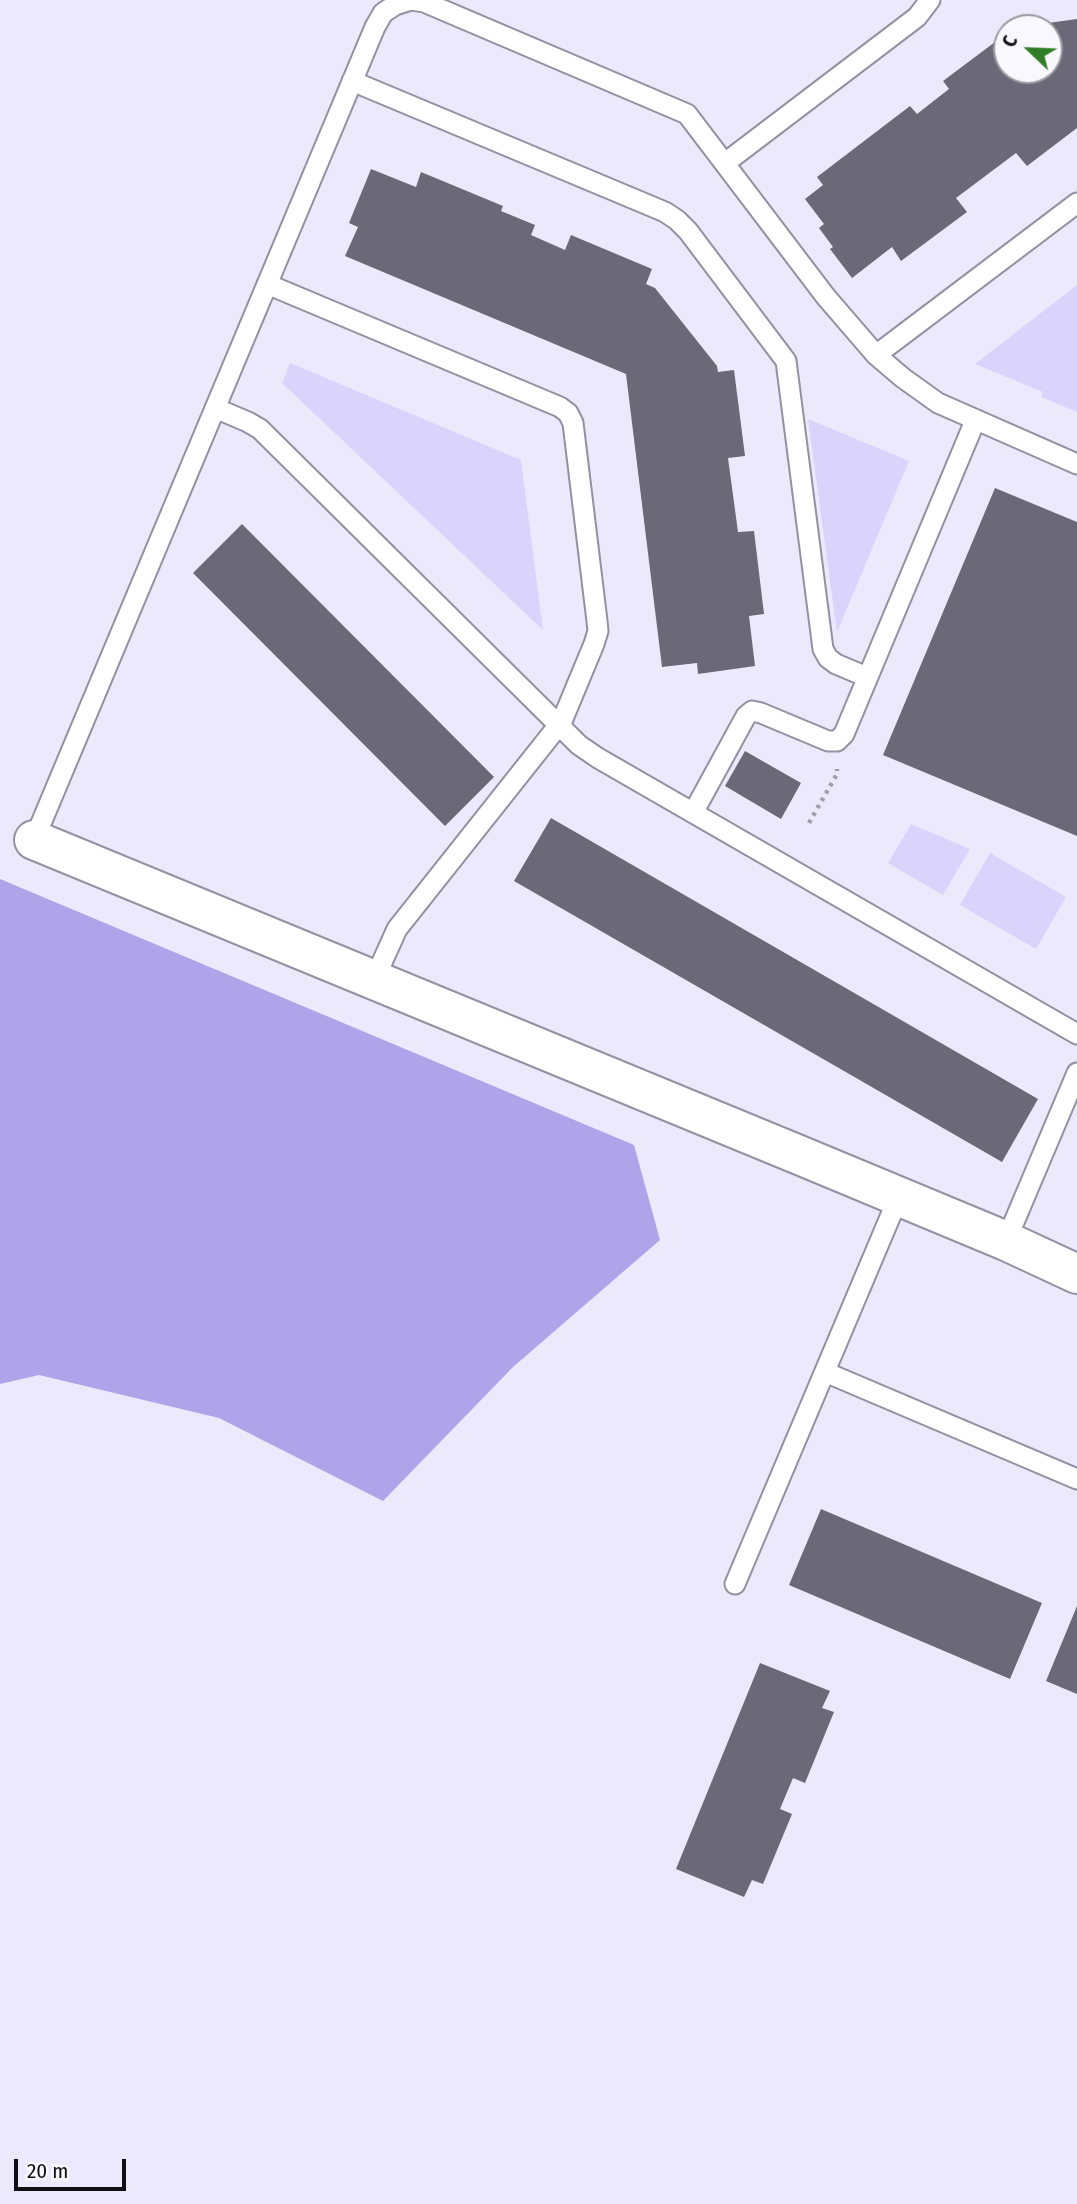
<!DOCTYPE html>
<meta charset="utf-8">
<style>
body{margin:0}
#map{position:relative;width:1077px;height:2204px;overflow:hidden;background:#ebe9fb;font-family:"Fira Sans Condensed",sans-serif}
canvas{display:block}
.north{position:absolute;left:993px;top:14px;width:70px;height:70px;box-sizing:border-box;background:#f9f8ff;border:2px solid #9b9aa1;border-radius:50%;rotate:293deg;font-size:19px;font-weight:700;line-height:28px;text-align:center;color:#0f0e14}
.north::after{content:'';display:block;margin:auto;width:24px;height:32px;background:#327e27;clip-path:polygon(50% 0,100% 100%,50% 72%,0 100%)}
.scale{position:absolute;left:14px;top:2159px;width:112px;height:32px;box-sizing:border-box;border:4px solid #0f0e14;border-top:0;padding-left:9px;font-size:21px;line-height:24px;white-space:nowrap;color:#0f0e14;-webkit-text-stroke:5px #f9f8ff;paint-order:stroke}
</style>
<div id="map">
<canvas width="1077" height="2204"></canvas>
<div class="north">С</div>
<div class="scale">20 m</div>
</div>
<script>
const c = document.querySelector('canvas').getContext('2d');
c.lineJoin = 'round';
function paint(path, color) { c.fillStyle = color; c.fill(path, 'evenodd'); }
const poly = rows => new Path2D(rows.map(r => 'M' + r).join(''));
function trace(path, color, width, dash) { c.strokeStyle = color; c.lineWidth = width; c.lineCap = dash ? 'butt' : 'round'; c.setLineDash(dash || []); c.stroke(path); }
paint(poly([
 [1077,285,1077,412,1041,397,1043,392,975,364],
 [290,363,521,460,543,630,282,383],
 [808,419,909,461,837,632],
 [911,824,970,849,943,895,888,863],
 [990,853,1066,897,1036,949,960,905]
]), '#dad4fd');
paint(poly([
 [0,879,634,1145,660,1240,513,1367,383,1501,219,1418,39,1375,0,1384]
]), '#afa3ea');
paint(poly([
 [1077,19,1077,128,1027,166,1016,153,956,198,967,212,901,261,892,247,852,278,830,249,833,247,819,228,824,224,805,199,823,185,817,177,910,106,917,114,931,103,949,89,943,81,1007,33,1007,70,1049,70,1049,28,1031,28,1034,25],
 [371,169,416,187,421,172,503,206,501,211,535,225,531,235,565,250,571,235,652,269,646,284,655,288,717,366,718,372,734,370,745,456,728,458,738,532,754,531,764,614,749,616,755,666,698,674,697,663,662,667,626,374,345,256,358,227,349,223],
 [995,488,1077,522,1077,836,883,755],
 [242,524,494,777,445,826,193,573],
 [745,751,801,783,781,819,725,786],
 [551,818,1038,1099,1002,1162,514,881],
 [821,1509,1042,1603,1010,1679,789,1585],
 [1077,1606,1077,1694,1046,1681],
 [760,1663,830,1691,822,1708,834,1712,805,1783,793,1778,780,1809,792,1814,763,1884,752,1880,744,1897,676,1869]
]), '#6b6978');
const lane = poly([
 [352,81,665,212,677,220,688,231,786,361,823,649,828,658,836,664,867,677],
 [725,163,917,17,930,0],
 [267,284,560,407,568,413,573,423,597,621,598,631,594,644,562,721,397,929,374,980],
 [876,355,1077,203],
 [215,408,248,422,260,429,579,745,598,758,1077,1034],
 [693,813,746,716,752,711,761,713,828,741,837,741,844,734,975,421],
 [34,840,375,27,383,13,395,5,411,0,424,2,687,114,826,297,876,355,903,378,938,403,1077,464],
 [1006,1241,1077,1073],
 [825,1372,1077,1479],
 [735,1584,899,1196]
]);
const street = poly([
 [34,840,804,1157,1006,1241,1077,1274]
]);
trace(lane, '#9391a1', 23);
trace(street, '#9391a1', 42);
trace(poly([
 [809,823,837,774,837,769]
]), '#a09eac', 4.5, [3.5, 5]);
trace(lane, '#fff', 19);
trace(street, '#fff', 38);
</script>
